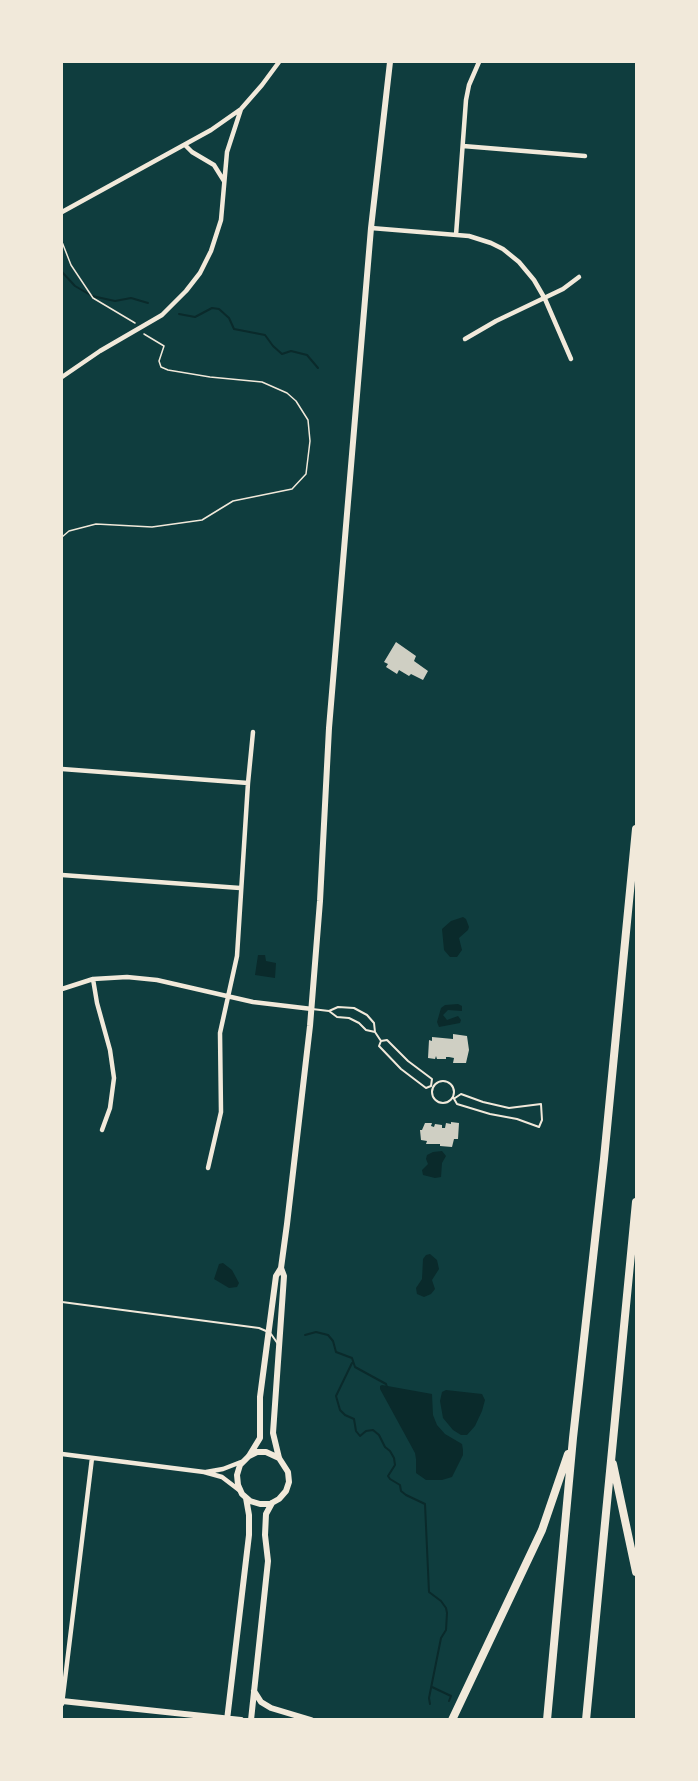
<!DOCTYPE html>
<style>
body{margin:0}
#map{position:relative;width:698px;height:1781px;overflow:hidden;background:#0f3d3e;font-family:"Asap Condensed",sans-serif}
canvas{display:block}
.frame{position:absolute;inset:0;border:63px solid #f1e9da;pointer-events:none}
</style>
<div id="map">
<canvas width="698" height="1781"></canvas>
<div class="frame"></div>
</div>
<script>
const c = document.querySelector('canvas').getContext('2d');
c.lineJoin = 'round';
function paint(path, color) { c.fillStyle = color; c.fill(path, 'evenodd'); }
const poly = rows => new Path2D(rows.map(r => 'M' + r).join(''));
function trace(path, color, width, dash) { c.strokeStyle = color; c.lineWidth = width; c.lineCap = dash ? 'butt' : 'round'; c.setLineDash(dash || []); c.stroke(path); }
paint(poly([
 [463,917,466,919,469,927,468,930,459,938,462,950,457,957,450,957,444,950,442,929,451,921],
 [258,955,265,955,266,961,276,963,275,978,255,975],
 [458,1004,462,1006,462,1011,448,1010,443,1015,447,1020,458,1016,461,1020,460,1023,439,1027,437,1022,441,1008,445,1005],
 [442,1151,446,1156,442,1163,441,1177,435,1178,423,1175,422,1170,428,1164,426,1159,427,1155,433,1152],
 [430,1254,437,1260,439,1269,432,1280,435,1289,431,1294,424,1297,417,1294,416,1288,422,1279,423,1259,426,1255],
 [223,1263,232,1270,239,1283,237,1287,229,1288,214,1279,219,1264],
 [382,1385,432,1394,433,1415,437,1425,445,1434,462,1444,463,1450,463,1455,452,1477,442,1480,426,1480,416,1473,416,1459,415,1453,380,1389,380,1386],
 [446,1390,482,1394,485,1400,482,1411,475,1426,467,1435,461,1435,453,1430,443,1418,440,1401,442,1392]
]), '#0a2a2b');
trace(poly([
 [62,272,75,286,92,296,115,301,131,298,148,303],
 [179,314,195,317,212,308,219,309,229,318,234,329,265,335,273,346,282,354,291,351,307,355,318,368],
 [305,1335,316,1332,328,1335,333,1341,336,1352,352,1358,355,1367,386,1384,387,1387],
 [352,1363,336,1396,340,1410,345,1415,354,1419,356,1431,360,1436,366,1431,373,1430,379,1435,385,1447,390,1451,394,1458,395,1465,388,1476,390,1479,400,1485,401,1491,406,1495,425,1504,429,1592,441,1601,446,1608,447,1613,446,1630,441,1638,429,1698,430,1704],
 [432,1687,451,1696,449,1701]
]), '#0a2a2b', 2);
paint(poly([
 [396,642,416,656,414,661,428,671,423,680,411,674,409,676,399,670,397,674,386,667,388,664,384,662],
 [453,1034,467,1036,469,1050,466,1063,453,1063,454,1058,449,1057,446,1057,446,1059,437,1059,436,1056,435,1059,428,1058,429,1040,432,1041,432,1037,453,1039],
 [451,1122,459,1123,458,1139,454,1139,452,1147,440,1146,440,1144,426,1144,427,1141,421,1140,420,1130,422,1130,425,1123,432,1123,431,1126,434,1127,435,1124,442,1125,442,1128,445,1128,446,1123,451,1124]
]), '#cfcfc3');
trace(poly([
 [62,242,71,265,93,298,135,323],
 [62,537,69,531,96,524,152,527,202,520,233,501,292,489,306,474,310,441,308,420,296,401,287,393,262,382,210,377,168,370,161,367,159,361,164,346,144,334]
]), '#f1e9da', 1.5);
trace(poly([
 [312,1009,329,1011,338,1007,354,1008,367,1015,374,1023,375,1032,366,1030,359,1023,349,1018,337,1017,329,1011],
 [375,1032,381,1041,379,1046,401,1069,426,1088,431,1086,432,1079,408,1061,387,1040,381,1041],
 '432 1092a11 11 0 1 1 22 0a11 11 0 1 1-22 0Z',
 [453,1097,457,1104,490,1114,517,1119,539,1127,542,1120,541,1104,509,1108,483,1102,461,1094,455,1098],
 [62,1302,259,1328,266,1331],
 [271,1334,278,1344]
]), '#f1e9da', 2);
trace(poly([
 [185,145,192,152,214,165,224,181],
 [463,146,585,156],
 [62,212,211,130,241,109,262,85,279,62],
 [371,228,469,236,491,243,503,249,519,262,534,280,545,299,571,359],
 [456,235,466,100,469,85,479,62],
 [465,339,496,321,563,289,579,277],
 [62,377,100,351,162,315,186,291,200,273,211,251,221,220,227,152,241,109],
 [62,769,248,783],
 [62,875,240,888],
 [93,979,97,1003,110,1050,114,1078,110,1108,102,1130],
 [62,989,93,979,127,977,157,980,253,1002,312,1009],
 [208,1168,221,1112,220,1033,237,956,248,783,253,732],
 [62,1454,204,1472,222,1477,239,1490],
 [206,1472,223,1469,241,1462],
 [62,1704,92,1458]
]), '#f1e9da', 4.5);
trace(poly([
 [281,1268,284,1276,273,1433,279,1458,288,1472,289,1482,286,1491,279,1499,270,1504,260,1504,250,1501,242,1494,238,1485,237,1475,240,1465,249,1456,260,1438,260,1397,276,1276,281,1268,287,1224,310,1026,320,901,329,728,371,228,390,62],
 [249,1456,257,1452,266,1452,279,1458],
 [254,1691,261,1702,271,1708,311,1720],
 [62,1701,241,1720],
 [227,1720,249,1535,249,1515,246,1498],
 [251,1720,268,1561,265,1535,266,1514,272,1503]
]), '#f1e9da', 6);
trace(poly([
 [613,1464,636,1572],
 [452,1720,542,1530,568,1454],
 [547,1720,573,1438,604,1159,636,829],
 [586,1720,636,1202]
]), '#f1e9da', 8);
</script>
